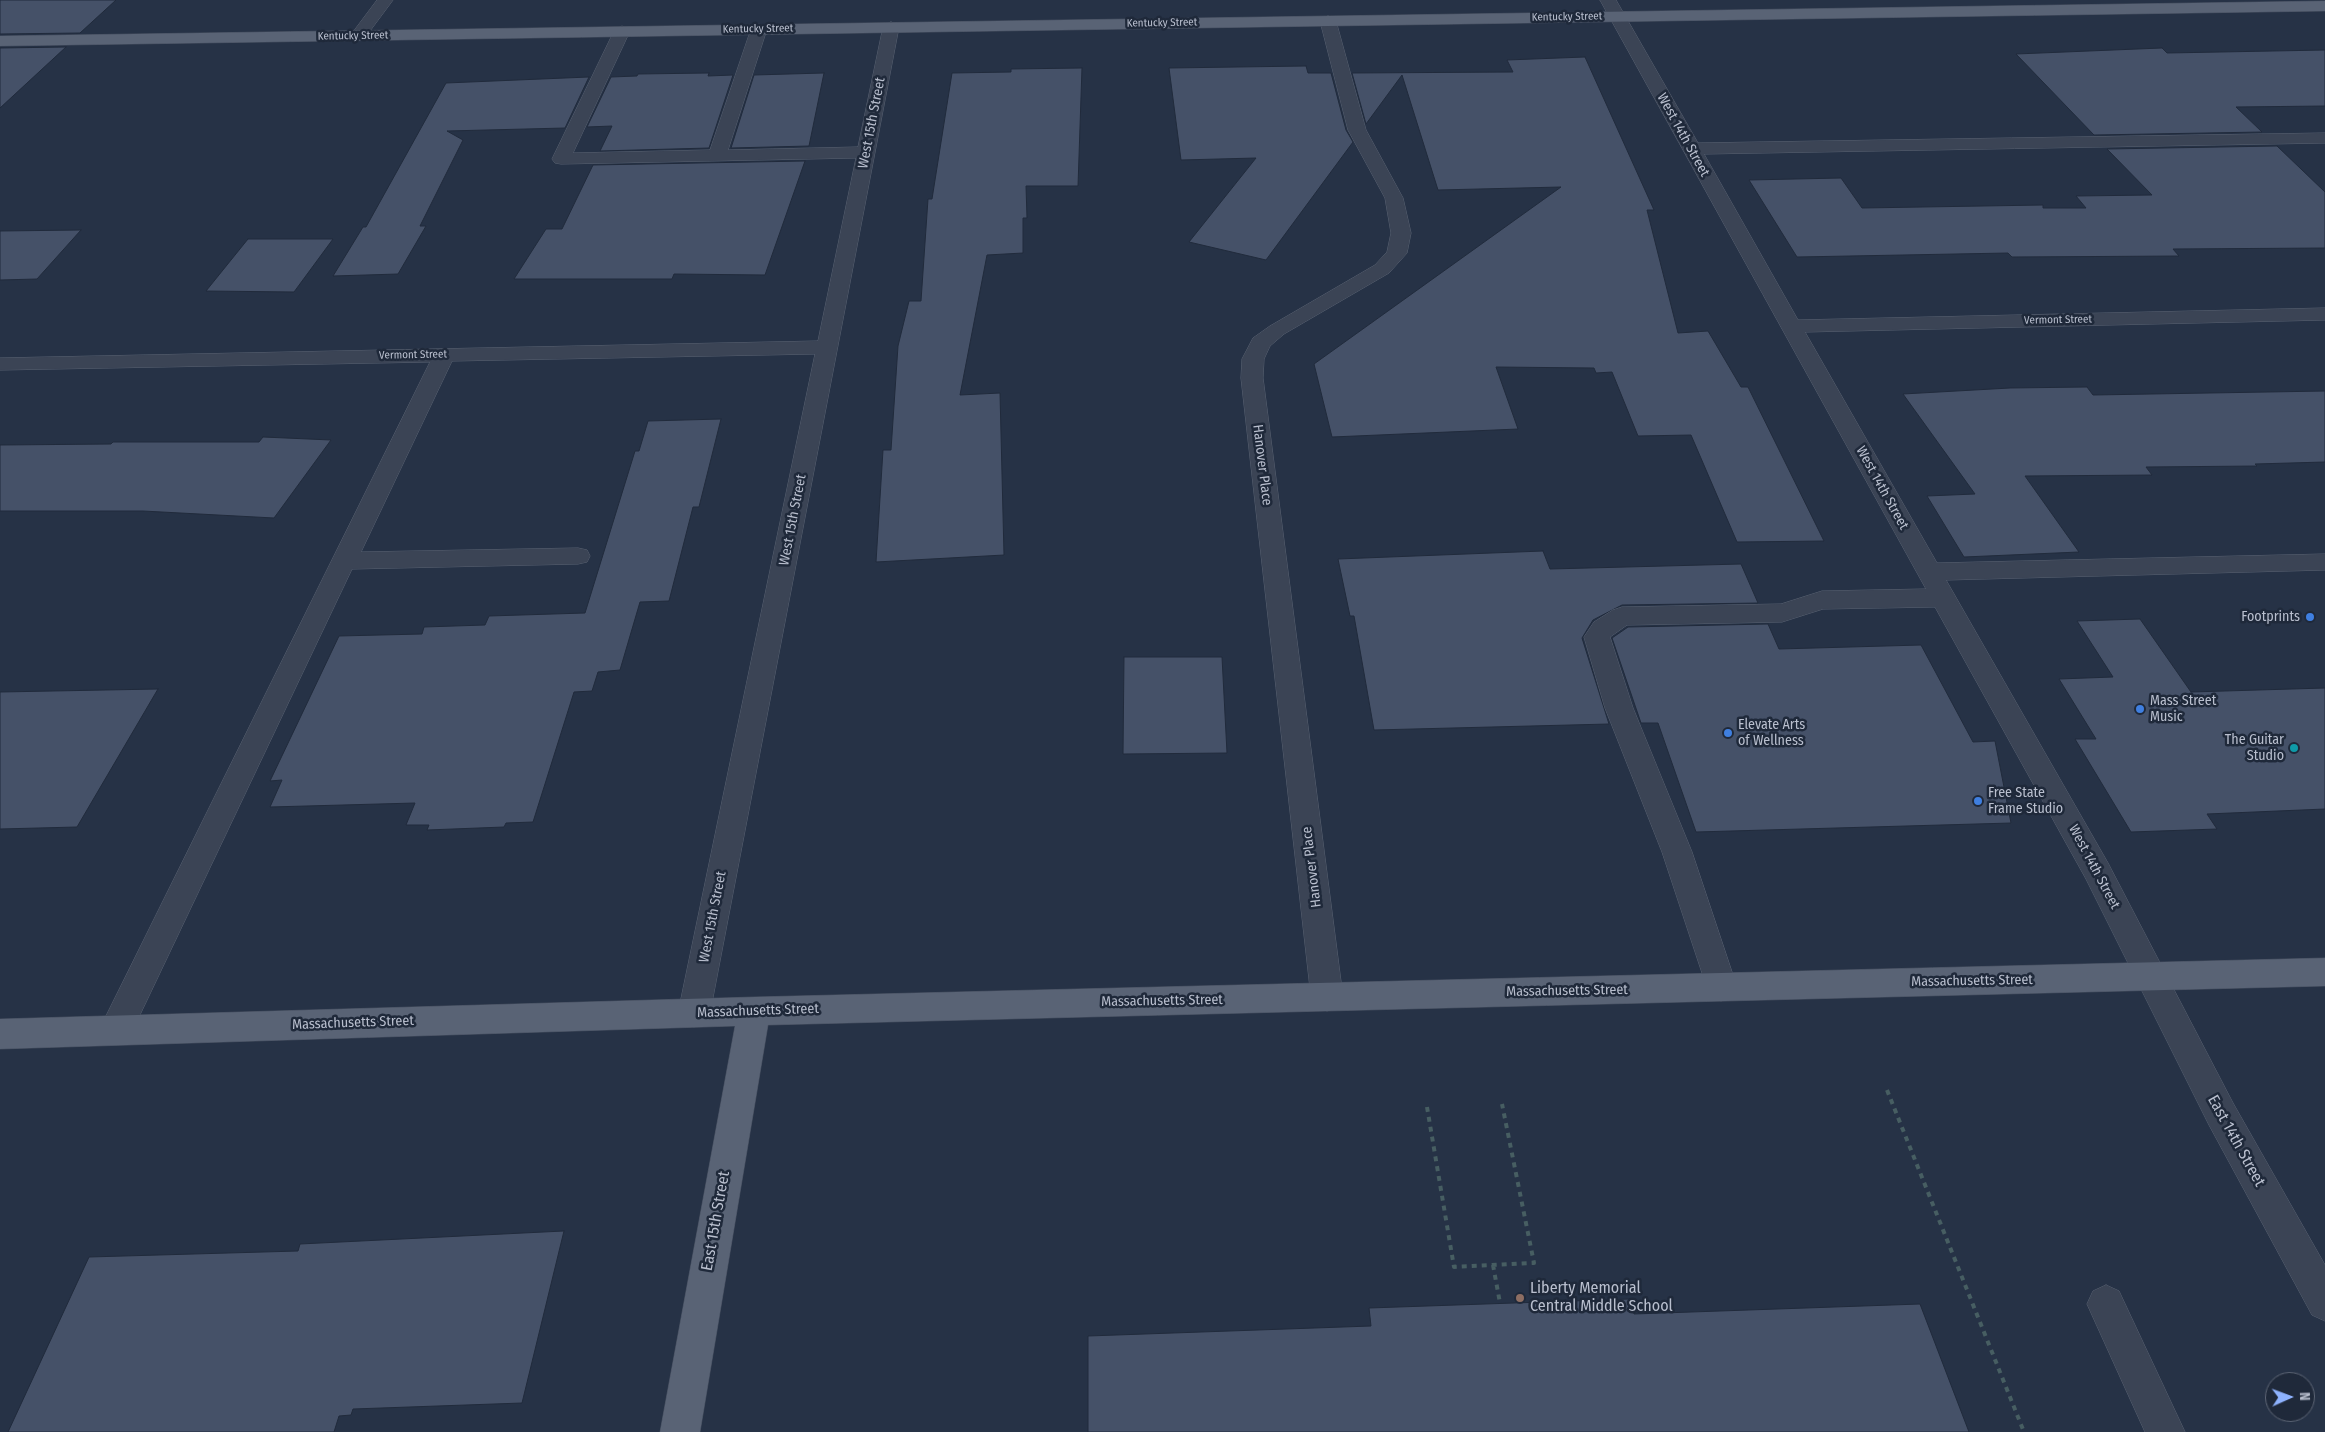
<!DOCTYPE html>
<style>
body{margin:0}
#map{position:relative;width:2325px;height:1432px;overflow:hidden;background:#263246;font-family:"Fira Sans Condensed",sans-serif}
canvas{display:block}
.north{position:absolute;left:2265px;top:1372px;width:50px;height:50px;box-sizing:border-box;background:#1f293a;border:1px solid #5d6575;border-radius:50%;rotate:88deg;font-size:14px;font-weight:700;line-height:20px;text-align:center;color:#b9bfce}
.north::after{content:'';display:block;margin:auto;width:18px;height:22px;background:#8eb2fe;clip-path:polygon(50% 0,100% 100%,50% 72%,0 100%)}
</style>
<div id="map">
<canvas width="2325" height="1432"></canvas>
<div class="north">N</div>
</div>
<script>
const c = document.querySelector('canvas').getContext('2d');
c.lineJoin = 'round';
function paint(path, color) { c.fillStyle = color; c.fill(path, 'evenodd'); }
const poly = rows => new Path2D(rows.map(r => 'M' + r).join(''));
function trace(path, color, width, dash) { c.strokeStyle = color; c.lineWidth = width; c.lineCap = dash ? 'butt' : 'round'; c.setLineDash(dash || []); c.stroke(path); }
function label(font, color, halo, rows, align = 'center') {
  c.font = font + ' "Fira Sans Condensed",sans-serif'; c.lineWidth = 5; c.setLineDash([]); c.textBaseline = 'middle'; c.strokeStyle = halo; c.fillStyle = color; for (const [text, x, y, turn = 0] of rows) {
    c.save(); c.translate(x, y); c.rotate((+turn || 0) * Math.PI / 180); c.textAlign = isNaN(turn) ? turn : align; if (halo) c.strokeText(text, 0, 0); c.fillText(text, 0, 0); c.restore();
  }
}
const building = poly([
 [0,0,116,0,80,33,0,34,0,0],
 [66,47,0,108,0,48,66,47],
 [2162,48,2167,53,2325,50,2325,106,2236,107,2262,132,2094,135,2016,54,2162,48],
 [1585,57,1654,210,1647,210,1678,333,1708,331,1741,387,1748,387,1824,541,1737,542,1691,435,1638,436,1612,372,1596,373,1594,368,1496,367,1518,429,1332,437,1314,364,1561,187,1438,190,1402,75,1366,124,1352,73,1513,72,1507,60,1585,57],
 [1306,66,1308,73,1331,73,1346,130,1353,142,1266,260,1189,242,1256,158,1181,160,1169,68,1306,66],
 [1082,68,1078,186,1026,186,1027,218,1023,218,1023,253,987,255,960,395,1000,393,1004,555,876,562,883,450,891,450,898,346,909,301,921,301,928,199,932,199,952,73,1011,72,1011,69,1082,68],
 [709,73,708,76,733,75,709,148,600,151,612,126,587,127,611,77,637,76,638,74,709,73],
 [824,73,809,146,731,148,754,75,824,73],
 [589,77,565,128,447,131,463,140,420,226,426,226,398,274,333,276,363,227,366,227,446,83,589,77],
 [2277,146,2325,192,2325,248,2173,249,2179,256,2012,257,2008,253,1797,257,1749,180,1841,178,1862,208,2043,205,2043,208,2086,208,2076,196,2152,195,2107,149,2277,146],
 [805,161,765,275,674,274,672,279,514,279,546,229,562,229,593,165,805,161],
 [81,230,37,279,0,280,0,231,81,230],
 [248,239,333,239,294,292,206,291,248,239],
 [2087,387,2093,395,2325,391,2325,462,2255,464,2257,466,2146,467,2152,475,2025,476,2079,552,1964,557,1927,496,1975,494,1903,394,2010,388,2087,387],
 [721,419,699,507,693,507,669,601,640,602,620,670,598,672,592,691,574,692,533,822,506,823,504,827,427,830,429,825,406,825,415,803,270,807,282,780,270,781,339,636,422,634,424,627,485,625,489,616,585,613,635,451,639,451,648,421,721,419],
 [263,437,331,440,274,518,143,511,0,511,0,445,111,444,113,442,259,442,263,437],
 [1543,551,1550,569,1741,564,1758,603,1622,605,1593,620,1582,638,1609,724,1374,730,1354,616,1350,616,1338,559,1543,551],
 [2140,619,2191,692,2325,688,2325,809,2207,814,2217,829,2131,832,2075,739,2096,739,2059,679,2113,677,2077,621,2140,619],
 [1768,624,1779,649,1921,645,1973,742,1995,741,2011,823,1696,832,1658,723,1641,723,1612,638,1628,627,1768,624],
 [1124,657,1222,657,1227,753,1123,754,1124,657],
 [158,689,77,827,0,829,0,692,158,689],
 [564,1231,522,1403,353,1409,351,1415,339,1416,334,1432,8,1432,89,1257,298,1251,300,1244,564,1231],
 [1630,1299,1634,1314,1920,1304,1969,1432,1088,1432,1088,1336,1371,1326,1369,1308,1630,1299]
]);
paint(building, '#455168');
trace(building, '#212b3c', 1);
const minor = poly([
 [377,0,393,0,364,39,352,39,350,36,377,0],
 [1600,0,1616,0,1698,143,2325,133,2325,143,1704,154,1798,320,2325,308,2325,320,1805,332,1937,563,2325,554,2325,570,1946,580,2108,863,2233,1103,2325,1265,2325,1321,2312,1315,2209,1125,2086,879,1935,607,1823,609,1782,622,1627,625,1610,637,1633,708,1692,852,1737,987,1732,997,1721,1001,1710,997,1662,852,1605,708,1584,637,1594,622,1613,610,1622,607,1781,604,1822,591,1926,589,1600,0],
 [1328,16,1336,21,1366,130,1403,198,1411,233,1407,253,1389,273,1284,334,1270,346,1264,359,1263,378,1343,997,1338,1007,1327,1011,1316,1007,1311,997,1241,378,1242,359,1253,338,1270,326,1375,265,1387,252,1391,233,1385,198,1348,130,1320,21,1328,16],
 [891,22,899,27,710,1013,705,1023,694,1027,683,1023,678,1013,815,354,452,361,361,552,578,548,587,550,590,556,587,562,578,564,352,569,128,1040,116,1045,104,1040,100,1030,104,1020,430,362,0,370,0,358,818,341,856,158,561,164,555,163,552,159,614,31,622,26,630,31,573,153,710,150,751,29,759,24,767,29,728,150,858,147,883,27,891,22],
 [2106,1285,2119,1291,2185,1432,2145,1432,2087,1304,2093,1291,2106,1285]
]);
const major = poly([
 [2325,1,2325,11,0,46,0,36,2325,1],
 [2325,958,2325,986,768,1025,700,1432,660,1432,735,1026,0,1049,0,1019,754,997,2325,958]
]);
trace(minor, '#596272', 1);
trace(major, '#444d5e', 1);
trace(poly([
 [1887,1090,2024,1432],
 [1427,1107,1454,1267,1534,1263,1502,1104],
 [1493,1265,1500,1303]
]), '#475e62', 4, [5, 5]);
paint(minor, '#3b4455');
paint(major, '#596375');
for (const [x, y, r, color] of [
 [2310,617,5,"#3f7fe0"],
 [2140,709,5,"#3f7fe0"],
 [1728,733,5,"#3f7fe0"],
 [2294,748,5,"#0f9aa8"],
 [1978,801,5,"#3f7fe0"],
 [1520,1298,5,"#8d6e63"]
]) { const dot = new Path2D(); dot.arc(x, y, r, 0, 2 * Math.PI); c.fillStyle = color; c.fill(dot); trace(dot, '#1f293a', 2); }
label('11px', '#b9bfce', '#1f293a', [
 ["Kentucky Street",1567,17,-1],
 ["Kentucky Street",1162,23,-1],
 ["Kentucky Street",758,29,-1],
 ["Kentucky Street",353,36,-1],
 ["Vermont Street",2058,320,-1],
 ["Vermont Street",413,355,-1]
]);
label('14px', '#b9bfce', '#1f293a', [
 ["West 15th Street",872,123,-79],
 ["West 14th Street",1683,135,61],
 ["Hanover Place",1262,465,83],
 ["West 14th Street",1882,488,61],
 ["West 15th Street",793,520,-79],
 ["Hanover Place",1312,867,-97],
 ["West 14th Street",2094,867,62],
 ["West 15th Street",713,917,-79],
 ["Massachusetts Street",1972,981,-1],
 ["Massachusetts Street",1567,991,-1],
 ["Massachusetts Street",1162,1001,-1],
 ["Massachusetts Street",758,1011,-2],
 ["Massachusetts Street",353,1023,-2]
]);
label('14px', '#b9bfce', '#1f293a', [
 ["Footprints",2300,617,"right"],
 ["Mass Street",2150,701],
 ["Music",2150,717],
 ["Elevate Arts",1738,725],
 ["of Wellness",1738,741],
 ["The Guitar",2284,740,"right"],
 ["Studio",2284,756,"right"],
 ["Free State",1988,793],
 ["Frame Studio",1988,809]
], 'left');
label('16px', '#b9bfce', '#1f293a', [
 ["East 14th Street",2236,1141,61],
 ["East 15th Street",716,1221,-80]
]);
label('16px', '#b9bfce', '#1f293a', [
 ["Liberty Memorial",1530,1289],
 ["Central Middle School",1530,1307]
], 'left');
</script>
